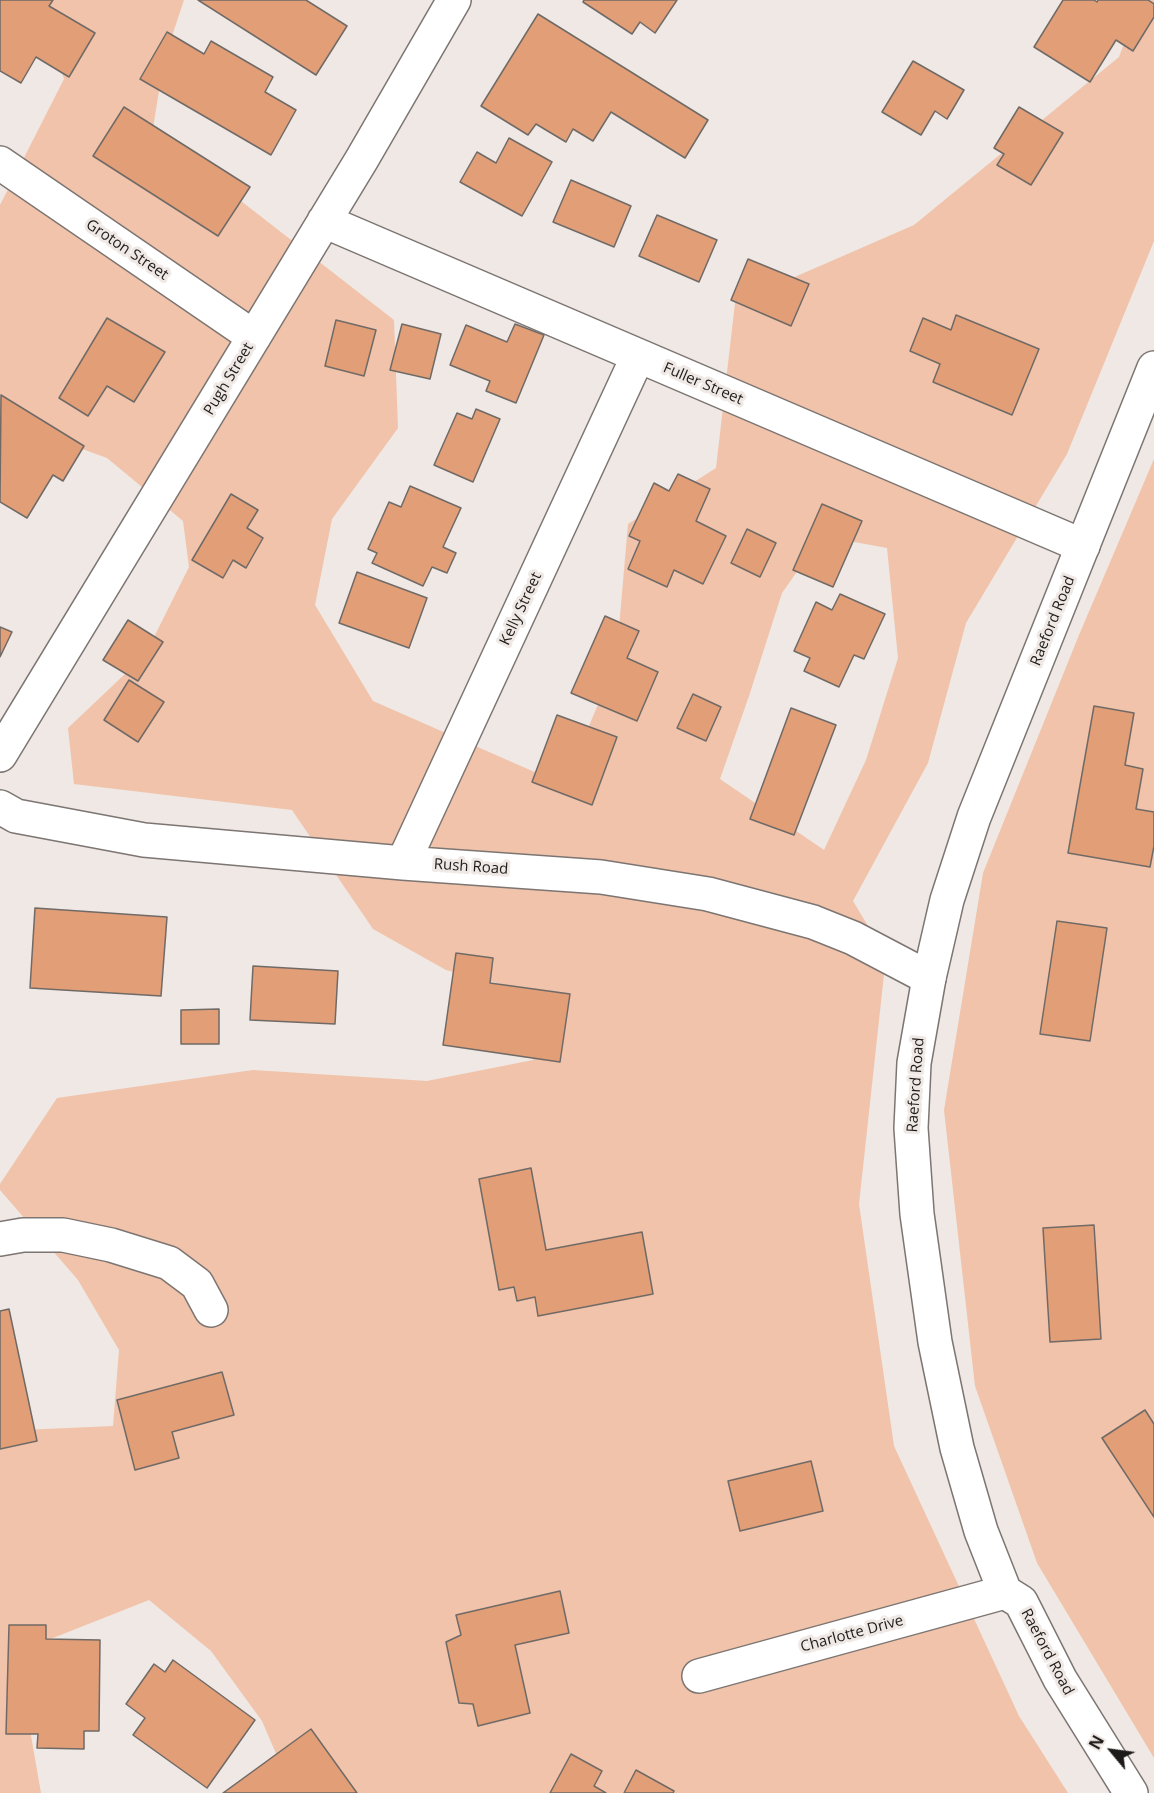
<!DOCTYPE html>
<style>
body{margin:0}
#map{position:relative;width:1154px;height:1793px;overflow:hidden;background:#efe8e4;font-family:"Open Sans",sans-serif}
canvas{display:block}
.north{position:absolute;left:1082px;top:1721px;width:60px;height:60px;-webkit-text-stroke:4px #efe8e4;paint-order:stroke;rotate:299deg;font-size:16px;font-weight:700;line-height:24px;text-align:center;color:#1e1c1a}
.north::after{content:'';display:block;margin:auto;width:21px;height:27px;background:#1e1c1a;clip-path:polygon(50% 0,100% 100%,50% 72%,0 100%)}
</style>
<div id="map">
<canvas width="1154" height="1793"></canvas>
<div class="north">N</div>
</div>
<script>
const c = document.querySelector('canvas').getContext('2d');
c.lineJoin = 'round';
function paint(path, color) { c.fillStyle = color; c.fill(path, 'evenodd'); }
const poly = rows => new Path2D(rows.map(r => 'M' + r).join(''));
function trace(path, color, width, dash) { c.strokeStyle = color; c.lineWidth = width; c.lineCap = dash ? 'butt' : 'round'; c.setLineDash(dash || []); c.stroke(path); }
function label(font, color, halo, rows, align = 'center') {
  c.font = font + ' "Open Sans",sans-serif'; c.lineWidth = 6; c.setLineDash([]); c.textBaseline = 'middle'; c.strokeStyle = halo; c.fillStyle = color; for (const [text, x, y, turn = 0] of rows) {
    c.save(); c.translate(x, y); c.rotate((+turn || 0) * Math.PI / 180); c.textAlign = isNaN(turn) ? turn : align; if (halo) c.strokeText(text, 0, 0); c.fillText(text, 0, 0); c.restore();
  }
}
paint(poly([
 [36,0,184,0,164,60,153,128,232,194,394,320,398,428,332,519,315,605,373,701,564,785,616,662,628,524,716,468,735,303,914,225,1119,57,1140,0,1154,0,1154,241,1067,454,966,623,928,763,853,901,886,956,859,1204,894,1446,1019,1716,1068,1793,293,1793,262,1721,211,1651,149,1600,48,1640,31,1736,41,1793,0,1793,0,1431,113,1426,119,1350,78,1280,0,1190,0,1184,57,1098,253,1070,427,1081,533,1060,533,992,446,970,373,929,292,810,74,784,68,728,145,655,189,567,183,521,107,458,0,419,0,205,64,79],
 [822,536,887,548,898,658,866,760,824,850,720,779,749,696,782,593],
 [1154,459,1154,1758,1037,1563,975,1386,944,1110,983,873,1079,635]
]), '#f0c3aa');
const building = poly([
 [0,0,53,0,49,6,95,33,69,77,36,57,21,83,0,71,0,0],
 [198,0,306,0,347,26,316,75,198,0],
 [584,0,677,0,655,33,640,22,632,34,583,2,584,0],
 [1063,0,1094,0,1097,2,1098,0,1148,0,1154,4,1154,17,1133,51,1116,40,1090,82,1034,47,1063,0],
 [538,14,708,120,685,158,611,112,593,141,573,129,566,142,536,124,528,135,481,106,538,14],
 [167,32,204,54,211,41,273,77,265,92,296,110,271,155,140,79,167,32],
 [913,61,964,90,947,119,935,111,921,135,882,112,913,61],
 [124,107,250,187,218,236,93,156,124,107],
 [1019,107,1063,133,1031,185,997,165,1004,154,994,148,1019,107],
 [509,138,552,162,522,216,460,182,477,152,496,163,509,138],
 [571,180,631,206,614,247,553,222,571,180],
 [657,215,717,240,699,282,639,256,657,215],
 [748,259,809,284,791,326,731,300,748,259],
 [956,315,1039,349,1012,415,933,382,940,364,910,351,923,318,951,330,956,315],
 [107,318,165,352,134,402,107,386,88,416,59,398,107,318],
 [336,320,376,330,364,376,325,366,336,320],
 [402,324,441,334,430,379,390,370,402,324],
 [515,324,544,335,516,403,486,391,490,381,450,365,466,325,507,342,515,324],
 [1,395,84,446,63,481,53,475,27,518,0,502,1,395],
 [476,409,500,419,473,482,434,465,457,413,472,419,476,409],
 [678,474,710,489,696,521,726,536,703,584,674,570,667,587,628,569,640,541,629,536,654,483,669,491,678,474],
 [410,486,461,508,443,547,456,553,447,573,432,567,423,586,372,563,377,553,368,549,389,502,401,507,410,486],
 [231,494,258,510,247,528,263,538,246,568,233,560,223,578,192,560,231,494],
 [822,504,862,521,833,587,793,570,822,504],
 [747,529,776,543,760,577,731,563,747,529],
 [357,572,427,598,409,648,339,623,357,572],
 [840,594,885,614,864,659,854,655,839,687,804,671,810,658,794,651,816,602,832,610,840,594],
 [605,616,639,631,627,658,658,672,637,721,571,693,605,616],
 [128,620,163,642,138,681,103,660,128,620],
 [0,627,12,632,0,657,0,627],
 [129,680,164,702,138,742,104,720,129,680],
 [693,694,721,707,706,741,677,728,693,694],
 [1094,706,1134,713,1125,765,1143,769,1136,809,1154,812,1154,846,1150,867,1068,853,1094,706],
 [791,708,836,725,794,835,750,819,791,708],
 [557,715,617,737,592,805,532,782,557,715],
 [35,908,167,917,161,996,30,988,35,908],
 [1057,921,1107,928,1090,1041,1040,1034,1057,921],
 [456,953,493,958,490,983,570,994,560,1062,443,1045,456,953],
 [253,966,338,971,335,1024,250,1020,253,966],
 [219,1009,219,1044,181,1044,181,1010,219,1009],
 [531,1168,546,1250,642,1232,653,1294,538,1316,535,1297,517,1301,514,1287,499,1290,479,1179,531,1168],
 [1094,1225,1101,1339,1050,1342,1043,1228,1094,1225],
 [9,1309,37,1441,0,1449,0,1311,9,1309],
 [222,1372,234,1415,172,1432,179,1458,135,1470,117,1400,222,1372],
 [1145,1410,1154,1424,1154,1517,1102,1438,1145,1410],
 [811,1461,823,1511,740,1531,728,1481,811,1461],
 [560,1591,569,1633,515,1645,530,1713,478,1726,473,1704,459,1703,446,1642,461,1635,456,1615,560,1591],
 [9,1625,46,1625,46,1639,100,1640,99,1731,84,1731,84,1749,37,1748,38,1734,6,1734,9,1625],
 [173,1660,255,1720,207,1788,133,1735,145,1718,126,1704,154,1664,165,1672,173,1660],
 [311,1729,357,1793,223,1793,311,1729],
 [571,1754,602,1771,594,1786,606,1793,550,1793,571,1754],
 [636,1770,674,1791,673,1793,624,1793,636,1770]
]);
paint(building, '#e29e76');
trace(building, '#706a67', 1.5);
const minor = poly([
 [0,163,254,337],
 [324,221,1083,546],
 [0,755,362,159,454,0],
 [0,807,16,816,144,840,403,863,601,877,708,894,813,922,853,938,929,978],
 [403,863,638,356],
 [0,1239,23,1235,63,1235,111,1245,169,1263,197,1284,211,1310],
 [699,1676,1005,1592]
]);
const major = poly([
 [1131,1793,1060,1679,1021,1602,1005,1592,981,1531,957,1448,935,1342,917,1214,911,1128,914,1063,929,978,947,900,974,817,1154,368]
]);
trace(minor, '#7c7572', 36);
trace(major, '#7c7572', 36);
trace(minor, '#fff', 33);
trace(major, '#fff', 33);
label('15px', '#1e1c1a', '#efe8e4', [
 ["Groton Street",127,250,34],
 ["Pugh Street",229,379,-59],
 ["Fuller Street",703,384,23],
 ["Kelly Street",521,609,-65],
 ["Raeford Road",1053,621,-68],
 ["Rush Road",471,867,4],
 ["Raeford Road",916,1085,-86],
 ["Charlotte Drive",852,1634,-15],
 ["Raeford Road",1047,1652,62]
]);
</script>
